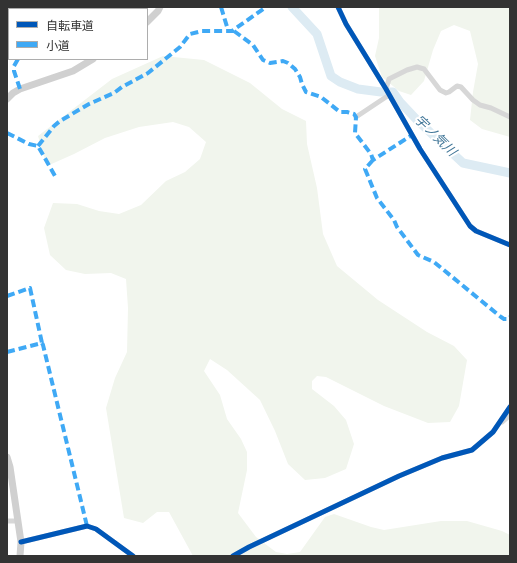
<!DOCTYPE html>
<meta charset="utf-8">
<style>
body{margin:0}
#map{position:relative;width:517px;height:563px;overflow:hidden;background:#fff;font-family:"Fira Sans","Noto Sans JP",sans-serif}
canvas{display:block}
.frame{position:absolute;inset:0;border:8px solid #333;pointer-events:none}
.legend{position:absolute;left:8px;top:8px;width:140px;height:52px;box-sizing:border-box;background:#fff;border:1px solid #adadad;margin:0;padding:5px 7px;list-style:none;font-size:12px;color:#333}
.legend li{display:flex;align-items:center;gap:8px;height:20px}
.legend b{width:20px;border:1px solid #adadad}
</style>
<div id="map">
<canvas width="517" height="563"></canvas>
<div class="frame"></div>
<ul class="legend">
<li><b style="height:5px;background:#0057b8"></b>自転車道</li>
<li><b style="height:5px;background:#3fa9f5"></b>小道</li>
</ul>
</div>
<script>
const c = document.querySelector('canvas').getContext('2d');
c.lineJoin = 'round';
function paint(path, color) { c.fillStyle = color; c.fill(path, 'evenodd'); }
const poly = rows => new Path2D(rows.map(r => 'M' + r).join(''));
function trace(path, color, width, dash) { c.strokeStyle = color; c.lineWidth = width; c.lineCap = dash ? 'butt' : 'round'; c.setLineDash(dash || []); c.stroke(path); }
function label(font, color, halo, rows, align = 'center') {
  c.font = font + ' "Fira Sans","Noto Sans JP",sans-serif'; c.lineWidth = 4; c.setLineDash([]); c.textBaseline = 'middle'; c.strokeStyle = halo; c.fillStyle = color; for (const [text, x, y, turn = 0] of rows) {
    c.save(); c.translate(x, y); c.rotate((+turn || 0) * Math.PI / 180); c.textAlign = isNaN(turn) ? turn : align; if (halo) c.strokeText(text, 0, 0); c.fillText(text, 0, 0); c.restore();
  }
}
paint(poly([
 [379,7,510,7,510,137,482,129,470,120,473,92,478,64,470,31,454,25,441,31,433,50,424,81,411,95,399,91,382,77,375,56,379,38],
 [163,56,204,60,250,83,282,109,306,121,307,144,317,188,323,234,337,266,378,300,427,332,454,346,467,360,459,406,450,422,428,423,384,406,326,377,317,376,312,381,312,389,334,406,346,420,354,444,346,469,325,478,305,480,288,464,275,431,260,400,227,370,210,359,204,371,220,395,227,419,241,439,247,452,247,470,238,513,256,537,276,552,287,554,300,552,325,517,334,514,371,527,384,530,441,521,467,521,502,531,510,535,510,556,193,556,169,512,157,512,143,523,124,518,106,408,115,378,127,352,128,308,126,279,111,273,85,274,66,270,50,255,44,228,53,203,77,204,99,211,119,214,141,205,166,181,185,172,200,159,206,142,189,127,173,122,139,127,105,138,74,154,47,166,38,136,112,79]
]), '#f1f5ed');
trace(poly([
 [292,7,317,34,331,76,340,82,358,89,381,92,393,92,400,102,417,120,463,163,510,173]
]), '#ddebf3', 9);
trace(poly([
 [338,7,346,24,386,89,420,149,470,226,476,231,510,245],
 [386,89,389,79,407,70,417,67,424,69,440,90,446,93,449,92,457,86,461,87,473,100,480,105,491,108,510,117],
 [356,117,389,95],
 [502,422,510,415],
 [7,521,17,521],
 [21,542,87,526,96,529,133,556],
 [233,556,249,547,399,476,442,458,472,450,493,432,510,407]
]), '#d7d7d7', 5);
trace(poly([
 [147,22,158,11,160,7],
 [7,99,13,93,20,89,73,71,93,59],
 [7,457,10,467,21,542,20,556]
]), '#d0d0d0', 7);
trace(poly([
 [45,7,49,9],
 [221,7,228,30],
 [234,31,253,45,263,60,270,63,283,61,288,63,295,69,300,77,302,84,306,92,321,97,340,112,347,112,354,114,356,117,355,133,371,154,373,160,412,135],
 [18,59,14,66,14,71,20,89],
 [7,133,29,144,38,146,55,176],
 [38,146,54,126,60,121,89,104,114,93,122,87,148,73,180,47,190,34,202,31,232,31,266,7],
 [373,160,365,169,377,198,394,220,397,227,418,255,434,262,501,317,504,319,508,319,510,317],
 [7,296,30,288,42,343],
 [7,352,42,343,43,345,87,526]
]), '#3fa9f5', 4, [8, 4]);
trace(poly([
 [338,7,346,24,386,89,420,149,470,226,476,231,510,245],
 [21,542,87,526,96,529,133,556],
 [233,556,249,547,399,476,442,458,472,450,493,432,510,407]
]), '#0057b8', 5);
label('italic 13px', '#3f7597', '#fff', [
 ["宇ノ気川",435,136,44]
]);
</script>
